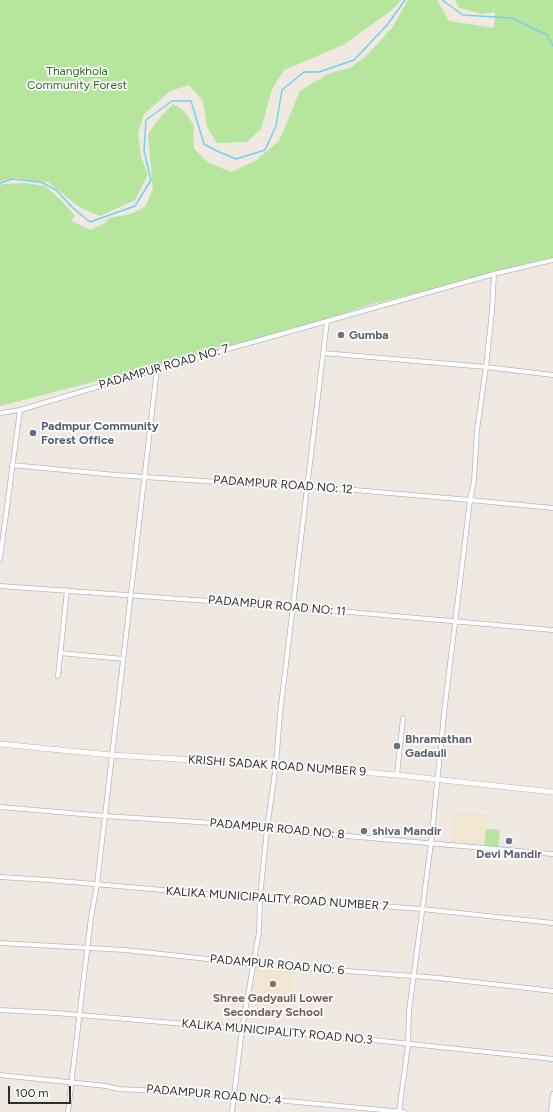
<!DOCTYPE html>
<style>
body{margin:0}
#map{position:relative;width:553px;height:1112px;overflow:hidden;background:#efe9e1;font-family:Figtree,sans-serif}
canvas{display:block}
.scale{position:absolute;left:8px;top:1086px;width:63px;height:18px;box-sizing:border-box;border:2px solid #2e2e2e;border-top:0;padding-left:5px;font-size:12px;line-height:14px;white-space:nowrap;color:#2e2e2e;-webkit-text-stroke:3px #fff;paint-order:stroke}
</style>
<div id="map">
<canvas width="553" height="1112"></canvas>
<div class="scale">100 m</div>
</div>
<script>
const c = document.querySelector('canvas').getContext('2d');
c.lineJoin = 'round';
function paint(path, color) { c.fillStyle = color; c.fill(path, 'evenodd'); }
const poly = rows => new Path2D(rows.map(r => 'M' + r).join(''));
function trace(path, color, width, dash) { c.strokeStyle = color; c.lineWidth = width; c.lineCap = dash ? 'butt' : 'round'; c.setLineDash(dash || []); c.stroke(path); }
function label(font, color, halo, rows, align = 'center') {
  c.font = font + ' Figtree,sans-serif'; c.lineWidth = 3.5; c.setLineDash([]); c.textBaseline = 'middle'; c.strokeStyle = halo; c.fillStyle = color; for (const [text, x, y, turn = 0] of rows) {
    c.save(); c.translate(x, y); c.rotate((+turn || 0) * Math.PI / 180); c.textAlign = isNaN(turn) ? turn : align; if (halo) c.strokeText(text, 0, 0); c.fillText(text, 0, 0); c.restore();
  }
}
paint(poly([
 [454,811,488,814,484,847,450,844],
 [256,968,294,971,289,1000,253,997]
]), '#f0e6d1');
paint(poly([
 [0,0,401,0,392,10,343,45,284,70,272,89,261,129,247,142,217,143,207,127,203,101,189,85,170,91,144,114,138,133,141,157,148,174,135,200,100,216,79,207,48,182,15,178,0,181],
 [408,0,437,0,449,21,494,28,495,12,482,14,459,8,455,0,553,0,553,259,372,304,252,344,128,373,0,406,0,186,2,184,25,183,45,186,61,200,75,216,71,221,91,230,105,223,109,218,131,214,145,207,153,189,148,134,161,116,173,104,184,111,193,124,194,149,209,163,231,172,255,161,279,141,300,91,328,74,350,68,367,55,392,28],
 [486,829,500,830,498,848,484,847]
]), '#b6e59e');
trace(poly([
 [442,0,463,15,512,18,547,35,553,46],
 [0,183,12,179,41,182,56,190,73,208,90,222,135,206,151,180,144,151,146,120,172,101,191,101,204,144,217,151,236,159,265,150,276,126,282,90,304,72,319,72,354,60,388,24,405,0]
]), '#75cff0', 1.5);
const minor = poly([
 [323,353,486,367,553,375],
 [0,413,20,410,157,369,494,274,553,260],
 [12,465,116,475,276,486,308,486,470,500,553,508],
 [0,559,20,410],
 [0,586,293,607,553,630],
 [60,653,123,659],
 [58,676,67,590],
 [397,775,403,718],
 [0,807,105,816,213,823,267,829,553,854],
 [0,877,48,880,209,894,422,909,553,923],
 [0,943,125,950,253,964,439,978,553,991],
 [0,1010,56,1013,373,1040,553,1059],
 [0,1075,106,1086,118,1089,201,1093,404,1112],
 [68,1112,91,917,97,884,157,369],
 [232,1112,242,1029,259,932,260,897,267,829,276,765,280,714,327,321],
 [399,1112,408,1045,409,1011,431,843,445,705,470,500,474,481,477,430,486,367,492,311,494,274],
 [551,1112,553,1094]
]);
const tertiary = poly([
 [0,744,111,755,276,765,397,775,553,792]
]);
trace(minor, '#b4b7c1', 5.5);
trace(tertiary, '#b4b7c1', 6);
trace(minor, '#fff', 4);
trace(tertiary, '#fff', 5);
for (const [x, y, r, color] of [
 [341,335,4,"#6b7280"],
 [33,433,4,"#5c6f8a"],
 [397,746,4,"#6b7280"],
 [364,831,4,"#6b7280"],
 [509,841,4,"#6b7280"],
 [273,984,4,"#8d6e63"]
]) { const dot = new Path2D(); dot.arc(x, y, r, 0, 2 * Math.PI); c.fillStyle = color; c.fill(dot); trace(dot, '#fff', 1.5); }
label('12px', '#2c6e1b', '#fff', [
 ["Thangkhola",77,71],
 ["Community Forest",77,85]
]);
label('bold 12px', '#5b616d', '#fff', [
 ["Gumba",349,335],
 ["Bhramathan",405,739],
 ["Gadauli",405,753],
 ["shiva Mandir",372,831],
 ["Devi Mandir",509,854,"center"]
], 'left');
label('12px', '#2e2e2e', '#fff', [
 ["PADAMPUR ROAD NO: 7",164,367,-16],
 ["PADAMPUR ROAD NO: 12",283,485,4],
 ["PADAMPUR ROAD NO: 11",277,606,5],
 ["KRISHI SADAK ROAD NUMBER 9",277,766,4],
 ["PADAMPUR ROAD NO: 8",277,829,5],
 ["KALIKA MUNICIPALITY ROAD NUMBER 7",277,899,4],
 ["PADAMPUR ROAD NO: 6",277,965,5],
 ["KALIKA MUNICIPALITY ROAD NO.3",277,1032,5],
 ["PADAMPUR ROAD NO: 4",214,1095,5]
]);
label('bold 12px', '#4e5e75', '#fff', [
 ["Padmpur Community",41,426],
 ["Forest Office",41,440]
], 'left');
label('bold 12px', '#785e54', '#fff', [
 ["Shree Gadyauli Lower",273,998],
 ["Secondary School",273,1012]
]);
</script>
